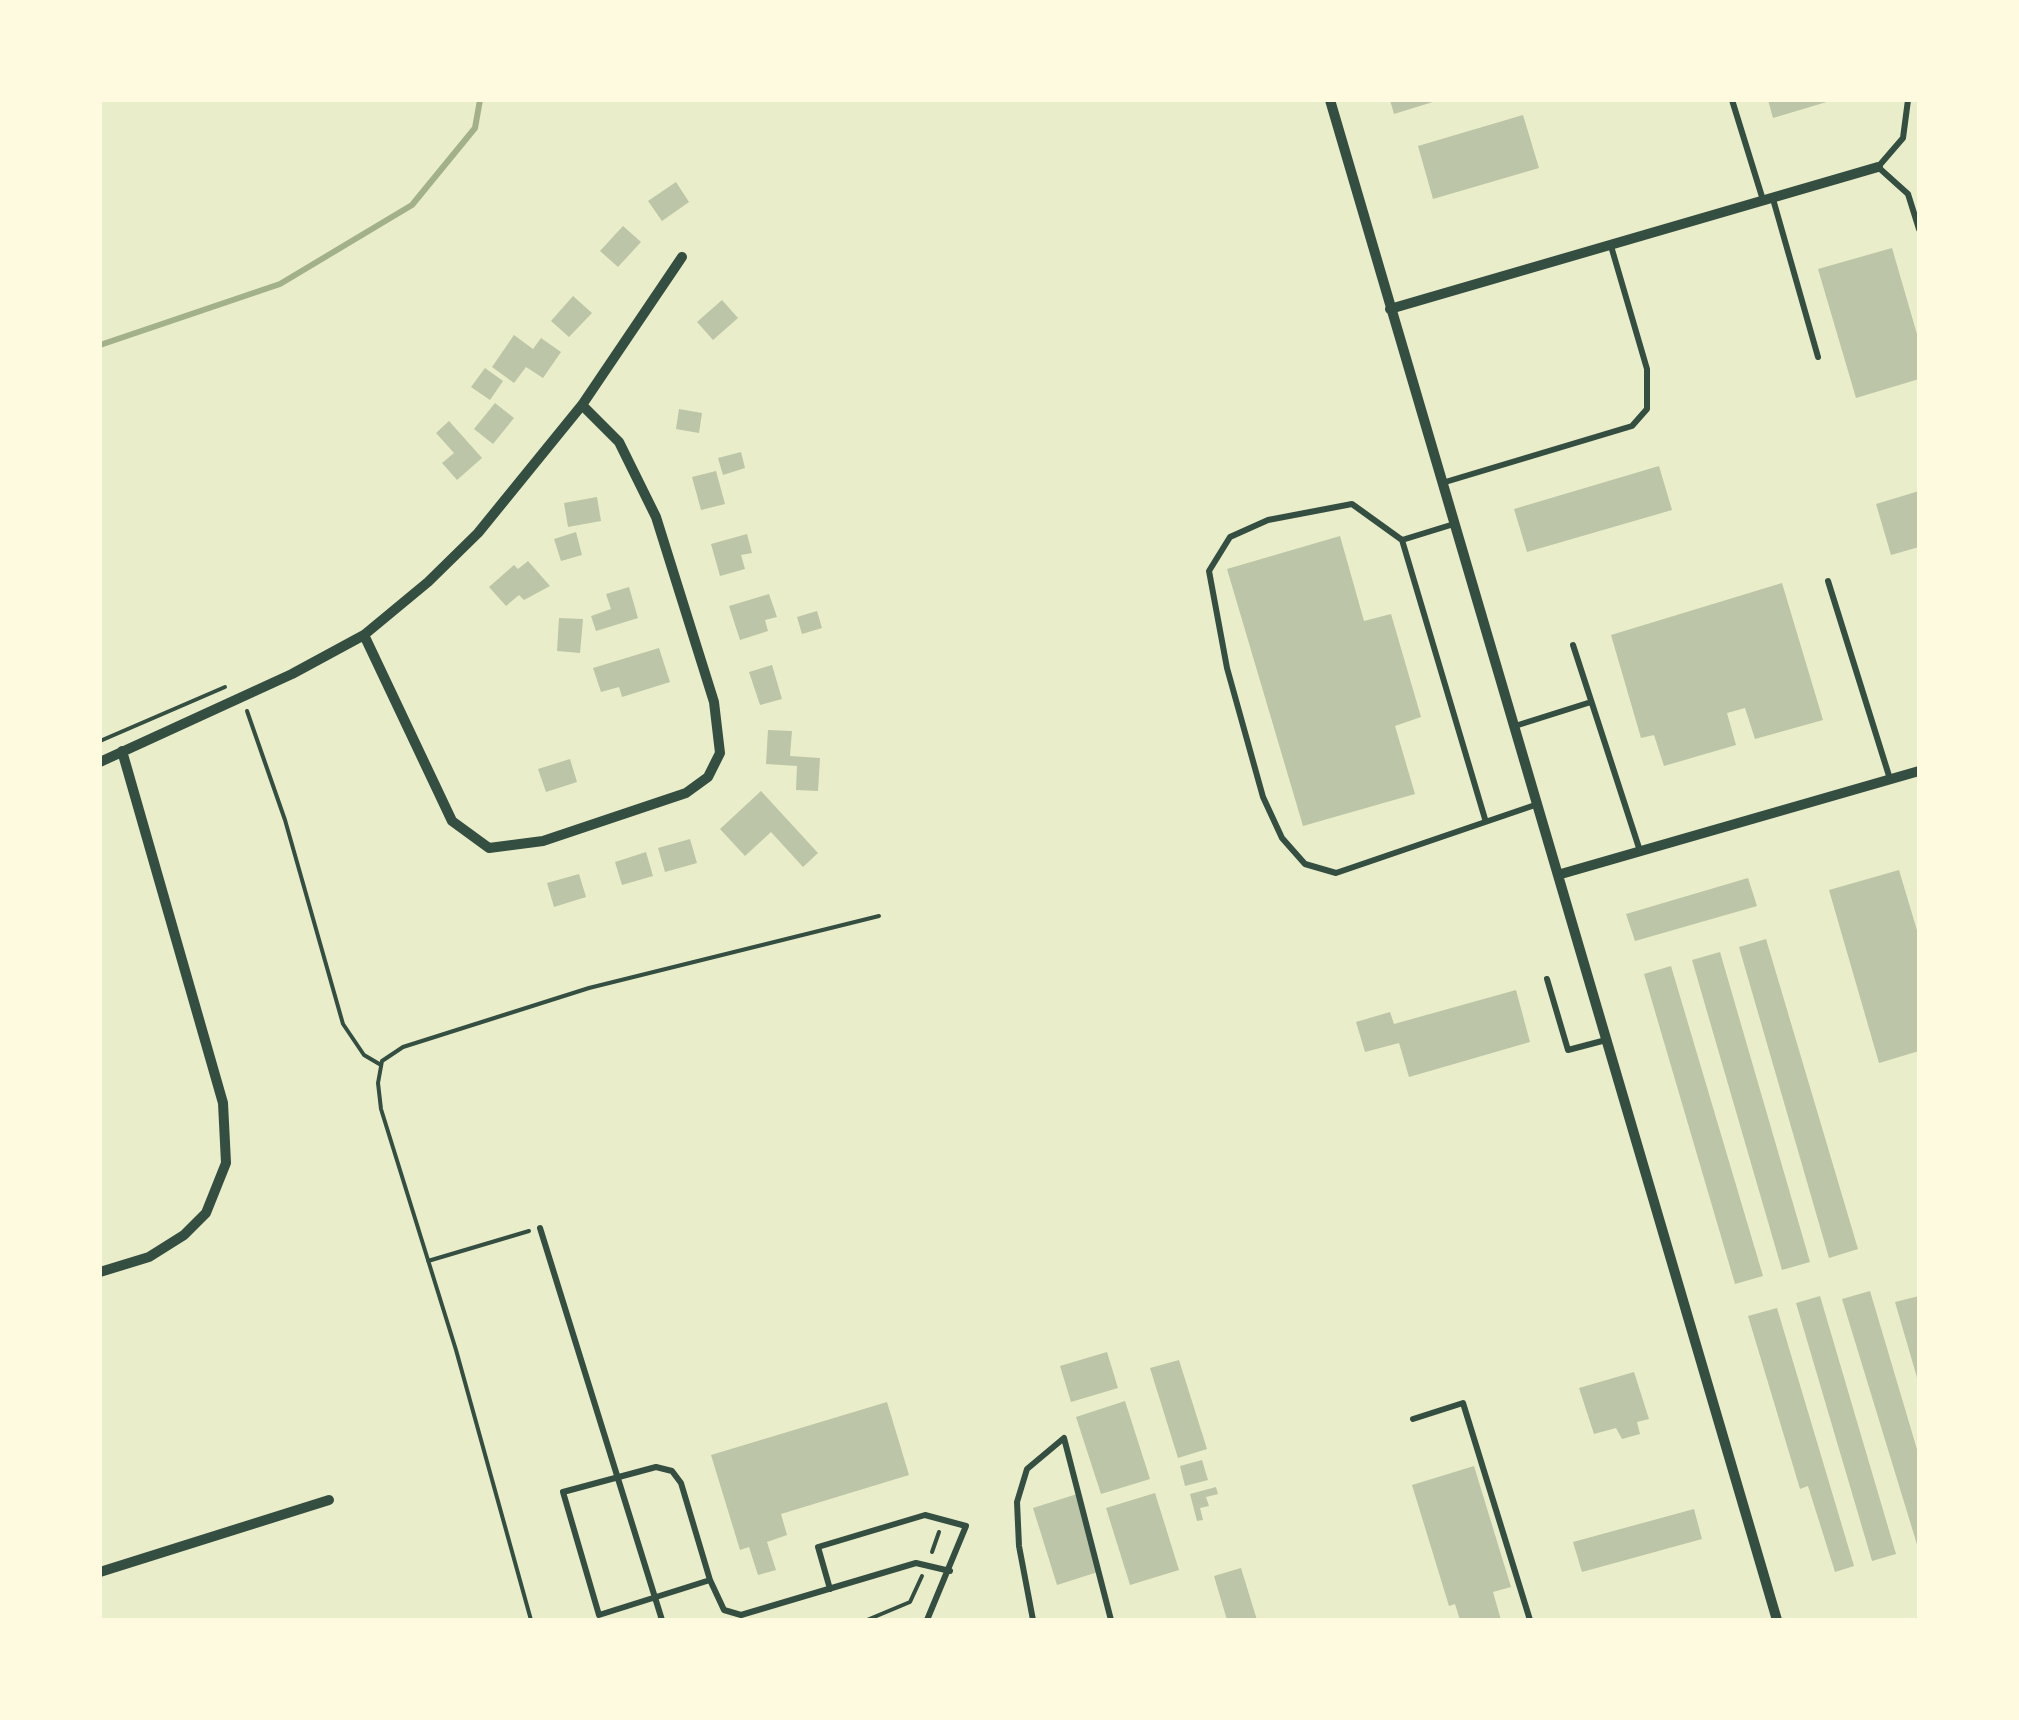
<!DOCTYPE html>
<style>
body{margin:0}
#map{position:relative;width:2019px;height:1720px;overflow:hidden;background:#e9edc9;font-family:"Roboto Condensed",sans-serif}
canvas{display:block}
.frame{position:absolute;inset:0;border:102px solid #fefae0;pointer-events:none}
</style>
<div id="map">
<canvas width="2019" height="1720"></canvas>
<div class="frame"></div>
</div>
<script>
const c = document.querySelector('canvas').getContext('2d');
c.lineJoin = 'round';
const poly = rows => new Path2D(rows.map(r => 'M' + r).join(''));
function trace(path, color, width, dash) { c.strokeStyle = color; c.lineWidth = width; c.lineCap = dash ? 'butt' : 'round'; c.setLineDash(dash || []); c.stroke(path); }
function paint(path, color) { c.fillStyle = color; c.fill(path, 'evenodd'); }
trace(poly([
 [100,345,280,284,412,205,475,128,480,100]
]), '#a3b18a', 6);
paint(poly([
 [1390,100,1436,100,1436,101,1394,114],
 [1768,100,1830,100,1830,101,1773,118],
 [1523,115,1539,168,1433,199,1418,146],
 [676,182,689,202,662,221,648,201],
 [623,226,641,242,618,267,600,251],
 [1892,248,1919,341,1919,379,1856,398,1818,269],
 [573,296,592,313,569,337,551,321],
 [722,300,738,318,713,340,697,322],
 [514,335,533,349,541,338,561,352,543,378,526,367,514,383,492,367],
 [485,368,503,381,490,400,471,387],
 [495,403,514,418,493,444,474,429],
 [679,409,702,413,699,433,676,429],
 [449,421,482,458,457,480,442,463,454,453,436,433],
 [741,452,745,468,723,475,718,458],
 [1659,466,1672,510,1527,552,1514,509],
 [716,471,725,504,701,510,692,477],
 [1919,491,1919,547,1891,555,1876,504],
 [597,497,601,521,568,527,564,503],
 [576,532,582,555,561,561,554,539],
 [747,534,752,553,741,555,745,569,720,576,711,544],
 [1340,536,1364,621,1391,614,1421,717,1395,726,1415,794,1303,826,1227,569],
 [528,561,550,586,524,600,519,595,506,606,489,587,514,565,518,569],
 [1782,583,1823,720,1755,739,1745,708,1727,713,1736,745,1664,766,1654,735,1641,738,1611,635],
 [629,587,638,618,596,631,591,616,611,609,606,594],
 [769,594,777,617,765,620,768,631,740,640,729,606],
 [817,611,822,628,802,634,797,617],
 [559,618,583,619,580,653,557,651],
 [659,648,670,682,622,697,619,687,601,692,593,668],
 [772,665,782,699,760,705,749,672],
 [768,730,792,731,790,756,820,758,818,791,796,790,797,766,766,764],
 [570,759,577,782,546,792,538,769],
 [761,791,818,853,803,867,771,832,745,856,720,829],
 [690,839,697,863,665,872,658,848],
 [646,852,653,876,622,885,615,862],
 [1899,870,1919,937,1919,1051,1879,1063,1829,890],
 [579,874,586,897,554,907,547,883],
 [1748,878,1757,906,1635,941,1626,914],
 [1766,939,1858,1249,1829,1258,1739,947],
 [1720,952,1810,1262,1782,1270,1692,960],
 [1671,966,1763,1276,1735,1284,1644,974],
 [1516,990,1530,1042,1409,1077,1399,1043,1365,1052,1356,1022,1390,1012,1394,1024],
 [1870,1291,1919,1456,1919,1551,1842,1299],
 [1820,1296,1896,1554,1872,1561,1796,1303],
 [1919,1296,1919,1381,1918,1381,1895,1302],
 [1777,1308,1854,1566,1835,1572,1808,1486,1800,1489,1748,1316],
 [1107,1352,1118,1388,1071,1402,1060,1366],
 [1179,1360,1207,1449,1178,1458,1150,1368],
 [1634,1372,1649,1419,1637,1422,1640,1434,1622,1439,1616,1428,1594,1434,1579,1388],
 [1125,1401,1150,1479,1101,1494,1076,1417],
 [887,1402,909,1475,781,1514,787,1535,767,1542,776,1570,758,1575,749,1547,740,1550,711,1455],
 [1202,1460,1208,1480,1185,1486,1180,1466],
 [1474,1466,1511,1587,1493,1592,1501,1620,1460,1620,1455,1604,1449,1606,1412,1485],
 [1216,1487,1218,1494,1206,1497,1209,1506,1200,1508,1203,1520,1197,1521,1190,1494],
 [1155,1493,1179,1570,1130,1585,1106,1508],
 [1077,1494,1101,1571,1057,1585,1033,1508],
 [1694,1509,1702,1539,1582,1572,1573,1542],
 [1241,1568,1257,1620,1227,1620,1214,1576]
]), '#bcc5a7');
trace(poly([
 [247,711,285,820,343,1024,364,1055,381,1065],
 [100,741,225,687],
 [428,1261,529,1231],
 [932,1552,939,1532],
 [531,1620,456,1350,381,1109,378,1083,382,1061,403,1047,589,988,879,916],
 [867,1620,910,1602,922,1576]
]), '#344e41', 4);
trace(poly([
 [1732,100,1763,200],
 [1908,100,1903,138,1878,167,1908,194,1919,229],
 [1773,199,1818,357],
 [1442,483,1632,426,1647,409,1647,369,1611,246],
 [1402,540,1454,524],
 [1828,581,1890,779],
 [1573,645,1640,851],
 [1515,726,1591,702],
 [1485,819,1402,540,1352,504,1268,520,1230,537,1209,571,1227,668,1263,797,1282,838,1305,864,1336,873,1538,804],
 [1547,979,1568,1050,1606,1040],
 [540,1228,662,1620],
 [1413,1419,1463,1403,1530,1620],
 [656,1467,672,1471,681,1483,710,1580,599,1615,563,1492,656,1467],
 [710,1580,724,1610,741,1615,916,1563,950,1571],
 [830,1589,818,1547,925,1515,966,1526,927,1620],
 [1033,1620,1019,1546,1017,1502,1027,1469,1064,1438,1111,1620]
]), '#344e41', 6);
trace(poly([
 [1330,100,1777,1620],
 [1390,309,1878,167],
 [364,635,452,821,489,848,543,841,686,793,708,777,720,753,714,702,656,517,619,442,582,405],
 [100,762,292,674,364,635,428,582,478,533,582,405,682,257],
 [1561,874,1919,771],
 [100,1272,149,1257,184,1235,206,1213,226,1163,223,1103,122,751],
 [100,1572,329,1500]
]), '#344e41', 10);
</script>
